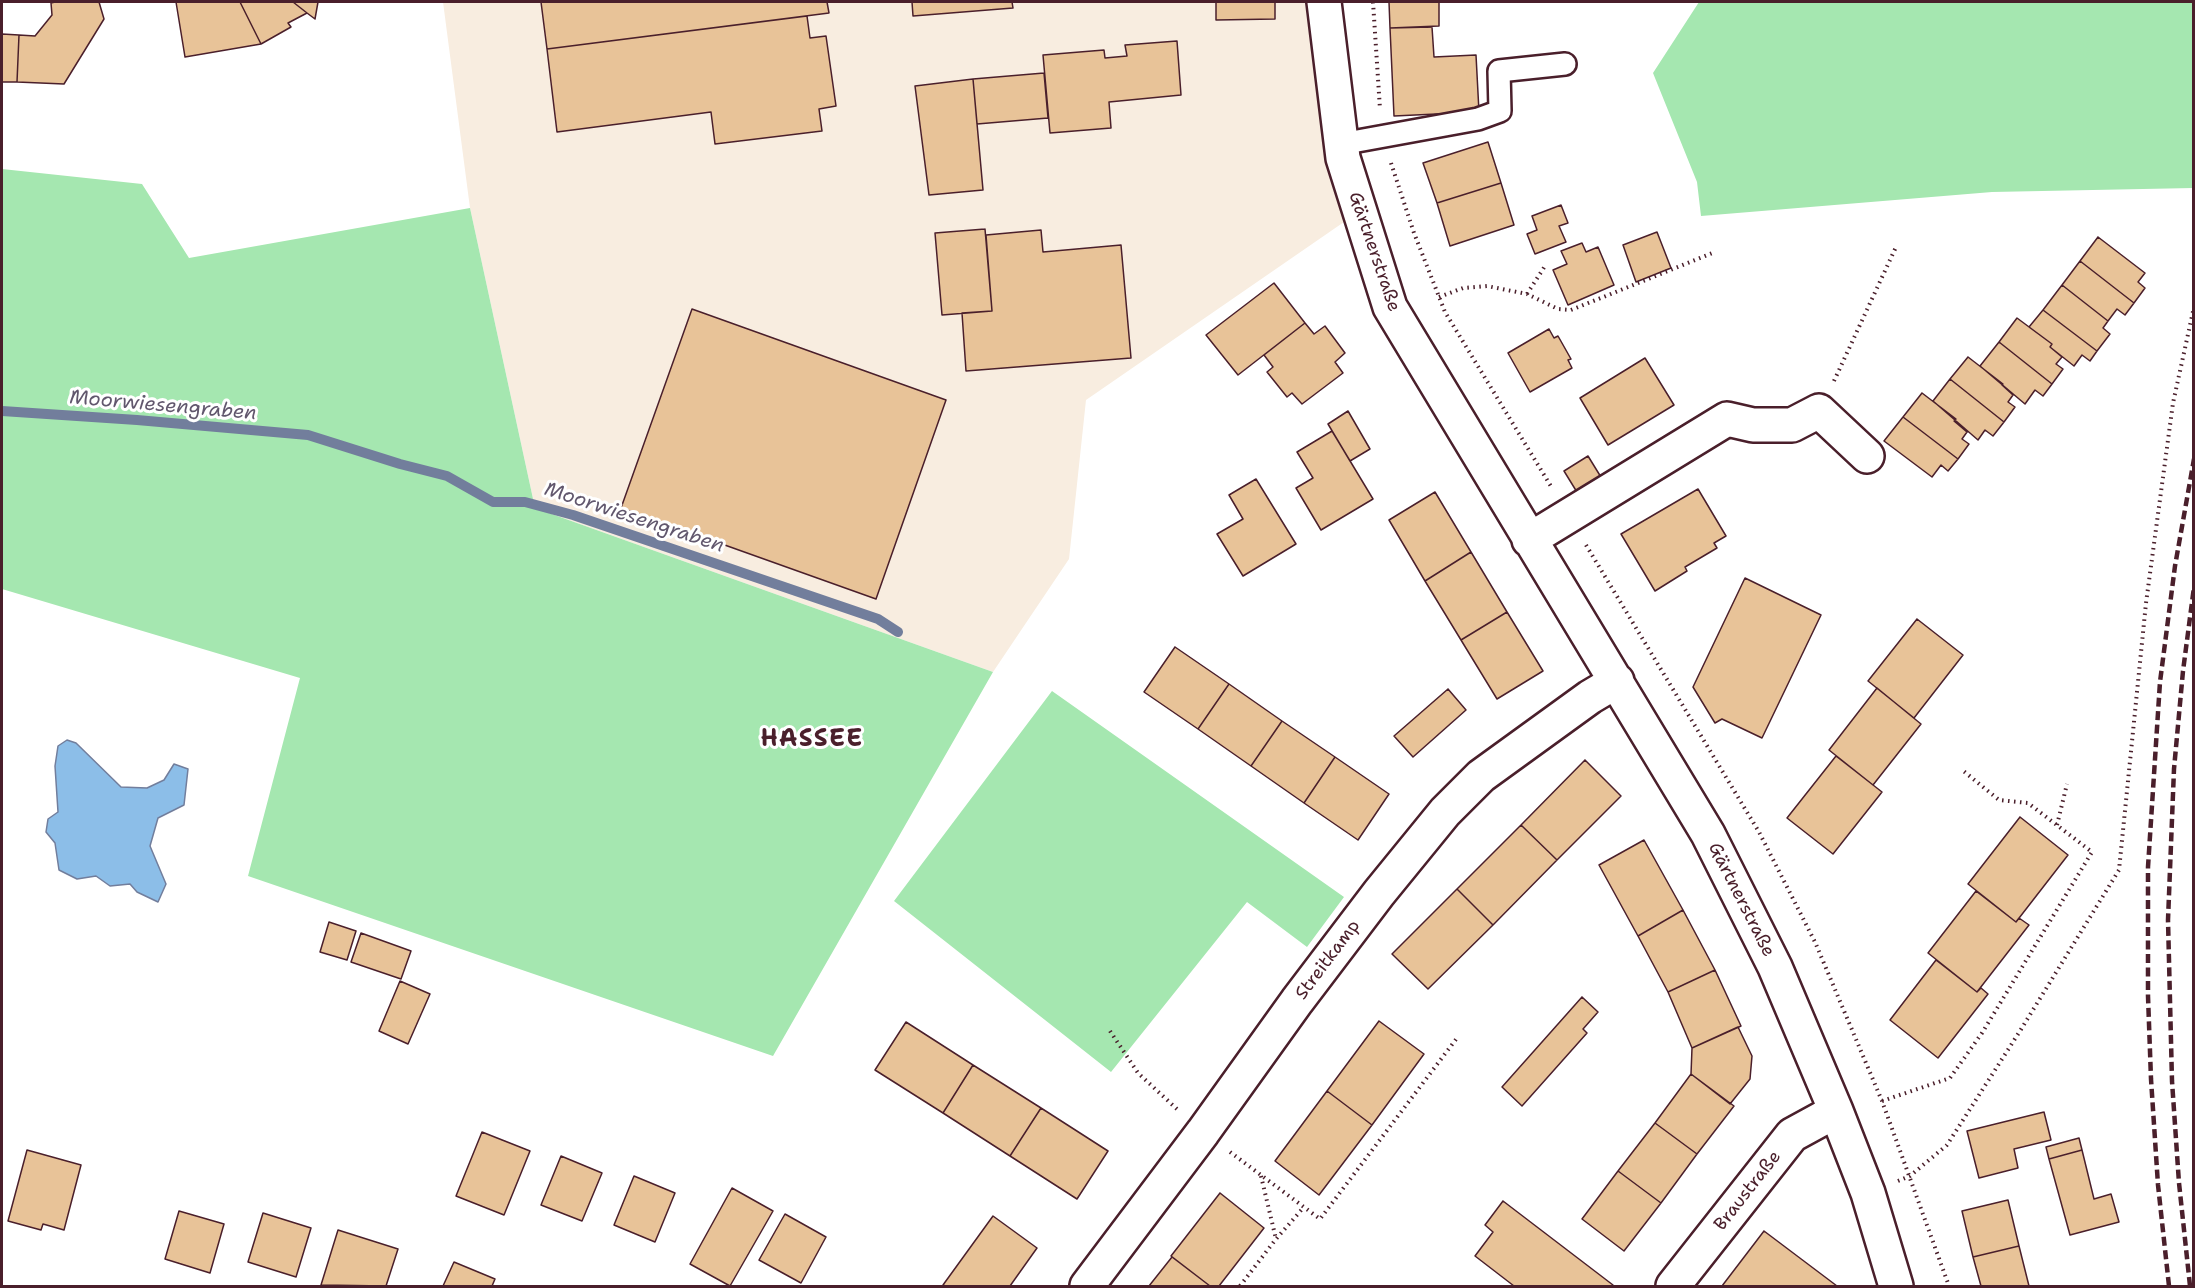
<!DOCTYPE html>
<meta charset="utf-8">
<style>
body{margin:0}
#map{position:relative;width:2195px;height:1288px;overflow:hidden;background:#fff;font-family:"Shantell Sans",sans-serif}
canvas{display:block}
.frame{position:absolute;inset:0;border:3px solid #4a1f2b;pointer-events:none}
</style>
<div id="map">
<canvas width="2195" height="1288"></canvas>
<div class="frame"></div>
</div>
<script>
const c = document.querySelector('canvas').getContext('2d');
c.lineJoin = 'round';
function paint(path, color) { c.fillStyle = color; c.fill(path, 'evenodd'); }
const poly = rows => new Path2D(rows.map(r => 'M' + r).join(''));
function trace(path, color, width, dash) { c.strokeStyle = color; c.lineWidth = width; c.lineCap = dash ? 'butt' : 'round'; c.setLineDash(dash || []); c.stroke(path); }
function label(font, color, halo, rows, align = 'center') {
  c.font = font + ' "Shantell Sans",sans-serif'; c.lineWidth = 6; c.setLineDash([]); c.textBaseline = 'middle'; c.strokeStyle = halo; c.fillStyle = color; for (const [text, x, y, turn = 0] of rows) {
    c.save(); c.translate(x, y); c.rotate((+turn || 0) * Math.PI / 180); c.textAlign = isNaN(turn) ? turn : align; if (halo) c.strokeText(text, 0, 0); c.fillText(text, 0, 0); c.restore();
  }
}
paint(poly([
 [443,2,1305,2,1326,167,1344,222,1086,400,1069,559,993,672,535,508,470,208]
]), '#f8ede0');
paint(poly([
 [1699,2,2193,2,2193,188,1992,192,1701,216,1697,182,1653,73],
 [2,169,142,184,189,258,470,208,535,508,993,672,773,1056,248,876,300,678,2,589],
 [1052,691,1344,897,1307,947,1247,902,1111,1072,894,901]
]), '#a5e7b0');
const water = poly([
 [67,740,76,743,121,787,147,788,164,780,174,764,188,769,184,805,158,818,150,846,166,884,158,902,137,892,130,884,110,886,96,876,77,879,59,870,55,843,46,832,48,819,58,812,55,766,58,746,67,740]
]);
paint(water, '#8cbee8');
trace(water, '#727e9c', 1.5);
trace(poly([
 [2,411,137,420,308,435,400,464,447,476,493,502,525,502,573,515,878,619,898,632]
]), '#727e9c', 10);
const building = poly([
 [55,2,99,2,104,19,64,84,17,82,19,35,35,36,52,15,51,3,55,2],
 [176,2,240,2,261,44,185,57,176,2],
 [240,2,293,2,307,13,288,23,291,27,261,44,240,2],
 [293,2,318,2,315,19,307,13,293,2],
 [541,2,827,2,829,13,547,49,541,2],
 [912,2,1012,2,1013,8,913,16,912,2],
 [1216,2,1275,2,1275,19,1216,20,1216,2],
 [1389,2,1439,2,1439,26,1390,28,1389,2],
 [807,16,810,38,826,36,836,106,819,109,822,131,715,144,711,112,557,132,547,49,807,16],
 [1432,27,1434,57,1476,55,1479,112,1394,116,1390,28,1432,27],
 [2,34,19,35,17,82,2,82,2,34],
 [1177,41,1181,95,1109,102,1111,128,1050,133,1043,55,1104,50,1105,58,1127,56,1125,45,1177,41],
 [1044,73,1048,118,977,124,973,79,1044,73],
 [973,79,983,190,929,195,915,86,973,79],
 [1488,142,1501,183,1437,203,1423,163,1488,142],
 [1501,183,1514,225,1450,246,1437,203,1501,183],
 [1561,205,1568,223,1559,226,1566,242,1535,254,1527,234,1537,230,1532,216,1561,205],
 [985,229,992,311,942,315,935,233,985,229],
 [1041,230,1043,252,1121,245,1131,358,966,371,962,313,992,311,986,235,1041,230],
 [1657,232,1671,268,1636,282,1623,245,1657,232],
 [2098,237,2145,273,2138,282,2145,288,2134,303,2080,261,2098,237],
 [1582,243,1586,252,1598,247,1614,285,1568,305,1553,270,1567,264,1561,251,1582,243],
 [2080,261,2134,303,2125,315,2117,309,2108,321,2062,285,2080,261],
 [1274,283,1305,323,1238,375,1206,335,1274,283],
 [2062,285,2108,321,2103,328,2110,334,2097,351,2043,310,2062,285],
 [692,309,946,400,876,599,621,508,692,309],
 [2043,310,2097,351,2090,361,2082,355,2074,366,2050,347,2052,344,2029,327,2043,310],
 [2017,318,2052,344,2050,347,2062,357,2056,364,2063,369,2052,384,1999,342,2017,318],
 [1305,323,1314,334,1325,326,1345,353,1335,362,1343,373,1302,404,1292,393,1287,397,1267,372,1273,367,1264,355,1305,323],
 [1549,329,1554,338,1558,336,1571,359,1568,360,1572,368,1530,392,1508,353,1549,329],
 [1999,342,2052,384,2043,396,2035,390,2025,404,1980,366,1999,342],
 [1968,357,2003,384,2002,385,2013,395,2008,402,2015,407,2004,422,1950,379,1968,357],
 [1645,358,1674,405,1608,445,1580,398,1645,358],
 [1950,379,2004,422,1993,436,1985,430,1978,440,1933,401,1950,379],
 [1922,393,1956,419,1954,421,1967,432,1962,439,1969,444,1958,459,1903,417,1922,393],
 [1348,411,1370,449,1350,461,1328,424,1348,411],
 [1903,417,1958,459,1948,471,1941,465,1932,477,1884,441,1903,417],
 [1332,431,1373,499,1321,530,1296,488,1313,478,1297,452,1332,431],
 [1588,456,1604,482,1580,497,1564,471,1588,456],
 [1256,479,1296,544,1243,576,1217,534,1243,519,1229,495,1256,479],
 [1698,489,1726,536,1714,543,1717,548,1685,567,1687,571,1655,591,1621,534,1698,489],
 [1435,492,1471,552,1425,581,1389,520,1435,492],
 [1471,552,1507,612,1461,640,1425,581,1471,552],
 [1745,578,1821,615,1762,738,1722,719,1715,723,1693,687,1745,578],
 [1507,612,1543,671,1497,699,1461,640,1507,612],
 [1917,619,1963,655,1914,718,1868,681,1917,619],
 [1175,647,1229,684,1198,729,1144,692,1175,647],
 [1229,684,1282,721,1251,766,1198,729,1229,684],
 [1877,688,1921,724,1873,785,1829,750,1877,688],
 [1448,689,1466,710,1413,757,1394,736,1448,689],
 [1282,721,1335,757,1304,803,1251,766,1282,721],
 [1836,756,1882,792,1833,854,1787,818,1836,756],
 [1335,757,1389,794,1358,840,1304,803,1335,757],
 [1585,760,1621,796,1557,860,1521,825,1585,760],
 [2020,817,2068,855,2016,922,1968,884,2020,817],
 [1521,825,1557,860,1493,925,1457,889,1521,825],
 [1644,840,1683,910,1638,936,1599,865,1644,840],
 [1457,889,1493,925,1428,989,1392,954,1457,889],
 [1976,891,2016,922,2019,918,2029,925,1977,992,1928,953,1976,891],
 [1683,910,1715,970,1668,992,1638,936,1683,910],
 [329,922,356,931,347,960,320,952,329,922],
 [361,933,411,951,401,979,351,962,361,933],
 [1936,960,1977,992,1981,988,1988,994,1938,1058,1890,1020,1936,960],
 [1715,970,1741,1026,1692,1048,1668,992,1715,970],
 [400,981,430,994,408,1044,379,1031,400,981],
 [1582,997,1598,1012,1583,1029,1587,1033,1522,1106,1502,1087,1582,997],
 [1379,1021,1424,1054,1372,1125,1327,1091,1379,1021],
 [906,1022,973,1065,943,1113,875,1070,906,1022],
 [1738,1027,1752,1056,1750,1079,1730,1104,1691,1074,1692,1048,1738,1027],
 [973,1065,1041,1108,1010,1156,943,1113,973,1065],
 [1691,1074,1734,1106,1697,1154,1655,1123,1691,1074],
 [1327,1091,1372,1125,1319,1195,1275,1161,1327,1091],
 [1041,1108,1108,1151,1077,1199,1010,1156,1041,1108],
 [2044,1112,2051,1140,2014,1149,2018,1168,1979,1178,1967,1131,2044,1112],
 [1655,1123,1697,1154,1661,1203,1618,1171,1655,1123],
 [482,1132,530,1151,504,1215,456,1196,482,1132],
 [2079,1138,2082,1150,2049,1159,2046,1147,2079,1138],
 [27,1150,81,1165,64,1230,43,1224,41,1230,8,1221,27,1150],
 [2082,1150,2094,1199,2111,1194,2119,1222,2070,1235,2049,1159,2082,1150],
 [561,1156,602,1173,582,1221,541,1205,561,1156],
 [1618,1171,1661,1203,1624,1251,1582,1219,1618,1171],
 [634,1176,675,1193,655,1242,614,1225,634,1176],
 [732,1188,773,1211,730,1286,690,1264,732,1188],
 [1220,1193,1264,1228,1219,1286,1210,1286,1171,1256,1220,1193],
 [2008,1200,2019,1246,1973,1257,1962,1211,2008,1200],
 [1503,1201,1613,1285,1612,1286,1514,1286,1475,1256,1493,1232,1485,1225,1503,1201],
 [179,1211,224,1224,210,1273,165,1259,179,1211],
 [263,1213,311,1228,296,1277,248,1262,263,1213],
 [785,1214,826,1237,801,1283,759,1260,785,1214],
 [993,1216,1037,1248,1010,1286,945,1286,943,1285,993,1216],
 [338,1230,398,1249,386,1286,321,1285,338,1230],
 [1764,1231,1837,1286,1722,1286,1764,1231],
 [2019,1246,2029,1286,1981,1286,1973,1257,2019,1246],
 [1172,1257,1210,1286,1149,1286,1172,1257],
 [454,1262,495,1279,492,1286,443,1286,454,1262]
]);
paint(building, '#e8c398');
trace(building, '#4a1f2b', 1.5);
const service = poly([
 [1341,144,1478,119,1500,111,1499,71,1565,64]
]);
const minor = poly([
 [1324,2,1343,158,1390,307,1708,834,1775,967,1836,1111,1868,1193,1896,1286],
 [1529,540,1727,419,1753,425,1792,425,1819,411,1867,456],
 [1087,1286,1203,1132,1297,1001,1379,893,1445,812,1481,776,1590,697,1617,681],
 [1673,1286,1792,1135,1836,1111]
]);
trace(service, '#4a1f2b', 26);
trace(minor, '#4a1f2b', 38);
trace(poly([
 [1373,2,1380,109],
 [1391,163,1414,233,1445,312,1552,488],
 [1527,294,1545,266],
 [1439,297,1463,288,1487,286,1527,294,1558,309,1571,310,1715,252],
 [1834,381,1896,247],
 [1586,545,1759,832,1815,942,1882,1101,1949,1286],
 [2057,825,2067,784],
 [1110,1031,1138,1073,1178,1110],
 [1882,1101,1950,1078,1982,1033,2092,852,2028,803,1999,800,1961,769],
 [1230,1152,1320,1219,1457,1038],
 [1261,1176,1276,1239],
 [1898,1181,1910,1176,1947,1145,2020,1031,2119,870,2146,603,2173,403,2194,307],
 [1240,1286,1276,1239,1304,1207]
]), '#4a1f2b', 4, [1.5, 4.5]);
trace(service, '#fff', 21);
trace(minor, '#fff', 33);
trace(poly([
 [2169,1286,2158,1185,2151,1079,2148,996,2148,867,2160,682,2175,566,2194,459],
 [2190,1286,2179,1183,2172,1081,2168,920,2174,769,2183,671,2194,587]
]), '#4a1f2b', 4.5, [9, 4.5]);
label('18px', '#4a1f2b', '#fff', [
 ["Gärtnerstraße",1374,252,71],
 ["Gärtnerstraße",1741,900,63],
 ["Streitkamp",1328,960,-53],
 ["Braustraße",1748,1191,-52]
]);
label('italic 20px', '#61576d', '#fff', [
 ["Moorwiesengraben",163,406,5],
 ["Moorwiesengraben",634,518,18]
]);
c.letterSpacing = '1.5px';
label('bold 24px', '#4a1f2b', '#fff', [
 ["HASSEE",812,740]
]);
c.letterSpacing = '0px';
</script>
